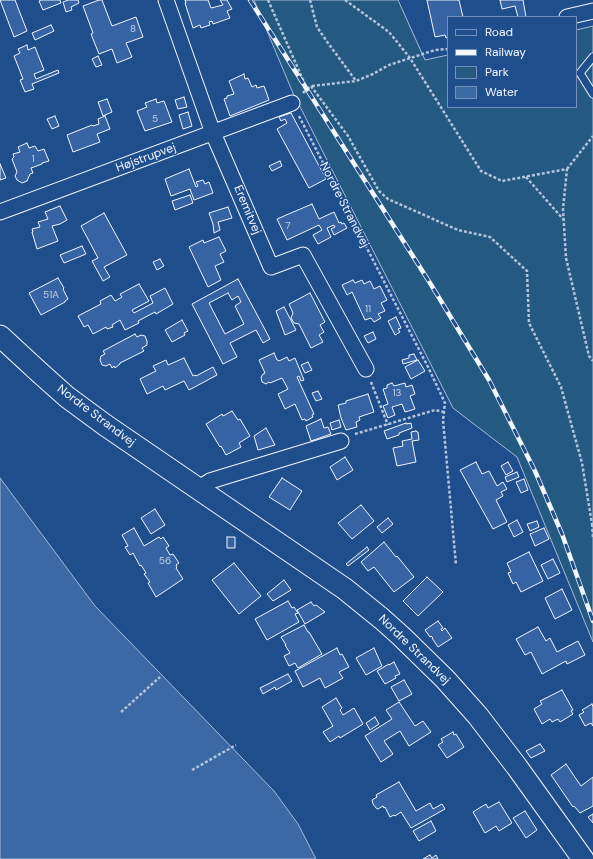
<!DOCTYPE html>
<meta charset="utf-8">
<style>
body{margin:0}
#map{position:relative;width:593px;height:859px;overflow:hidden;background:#1f4e8c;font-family:"DM Sans",sans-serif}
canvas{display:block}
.legend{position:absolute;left:447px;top:16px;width:130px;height:92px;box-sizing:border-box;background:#1f4e8c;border:1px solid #7391ba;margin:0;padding:5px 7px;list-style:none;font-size:12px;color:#f2f6ff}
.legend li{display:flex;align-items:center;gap:8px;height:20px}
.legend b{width:20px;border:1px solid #7391ba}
</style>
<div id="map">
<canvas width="593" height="859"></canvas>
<ul class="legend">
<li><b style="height:5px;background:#1f4e8c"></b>Road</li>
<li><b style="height:5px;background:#f2f6ff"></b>Railway</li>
<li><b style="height:11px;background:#245a82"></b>Park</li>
<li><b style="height:11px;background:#3b69a3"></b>Water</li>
</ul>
</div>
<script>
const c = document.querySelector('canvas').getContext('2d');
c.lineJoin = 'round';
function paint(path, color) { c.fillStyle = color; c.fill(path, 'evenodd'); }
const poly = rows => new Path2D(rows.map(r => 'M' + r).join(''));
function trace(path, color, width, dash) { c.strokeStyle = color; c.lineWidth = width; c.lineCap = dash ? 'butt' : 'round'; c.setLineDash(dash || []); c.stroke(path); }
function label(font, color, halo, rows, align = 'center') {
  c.font = font + ' "DM Sans",sans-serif'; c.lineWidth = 3; c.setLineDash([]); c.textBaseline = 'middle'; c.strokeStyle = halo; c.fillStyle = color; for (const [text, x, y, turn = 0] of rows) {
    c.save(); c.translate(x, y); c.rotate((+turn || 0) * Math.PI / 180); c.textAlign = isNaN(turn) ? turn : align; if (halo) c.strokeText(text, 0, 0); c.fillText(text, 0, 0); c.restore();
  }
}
const green = poly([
 [254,0,398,0,425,60,448,55,448,107,576,107,576,30,593,26,593,642,517,457,453,408,293,93,254,0]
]);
paint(green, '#245a82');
trace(green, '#a8bbd7', 1);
const water = poly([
 [0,478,95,606,274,791,298,824,316,859,0,859,0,478]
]);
paint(water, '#3b69a3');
trace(water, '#a8bbd7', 1);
const building = poly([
 [0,0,15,0,27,31,14,37,0,0],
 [41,0,60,0,61,3,43,10,39,1,41,0],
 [68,0,78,0,79,3,71,7,72,10,66,12,63,2,68,0],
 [99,0,102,0,112,26,136,17,143,37,126,43,132,57,117,63,112,49,99,54,91,34,93,33,83,6,99,0],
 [185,0,208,0,211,8,223,5,220,0,227,0,232,9,227,11,230,18,213,24,212,21,209,22,210,25,201,28,200,25,193,28,185,3,186,3,185,0],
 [427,0,459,0,463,17,448,17,448,37,446,38,445,35,435,37,427,0],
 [500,0,523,0,526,17,518,17,515,6,502,9,500,0],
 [51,25,54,31,35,40,32,33,51,25],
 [27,45,28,50,35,47,44,70,34,74,36,79,58,70,59,73,32,84,34,89,25,92,20,80,23,79,14,56,20,53,18,49,27,45],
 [98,56,102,65,96,67,92,59,98,56],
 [244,74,245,79,248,78,252,87,256,85,257,88,264,86,269,100,230,116,224,99,227,98,227,96,234,94,229,81,244,74],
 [184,97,187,107,178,109,175,100,184,97],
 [107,99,112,112,103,116,98,102,107,99],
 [156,99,157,103,164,101,172,122,145,131,137,111,147,107,145,103,156,99],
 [188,112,192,126,183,129,179,115,188,112],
 [291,113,326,179,309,188,277,129,287,123,285,119,281,121,279,117,291,113],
 [55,116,59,126,52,129,47,119,55,116],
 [105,116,110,129,97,134,100,142,73,152,67,135,92,125,93,126,99,124,98,119,105,116],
 [27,143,29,148,35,146,38,151,44,149,49,161,42,163,42,164,31,168,33,173,30,174,27,181,22,183,17,180,15,176,17,172,12,159,14,157,13,154,20,152,18,147,27,143],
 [280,161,282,166,272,171,269,166,280,161],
 [0,164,6,178,0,180,0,164],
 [189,169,196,187,198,186,196,182,203,180,205,184,209,182,213,193,194,200,190,189,171,196,165,179,189,169],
 [190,195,193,203,175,210,172,201,190,195],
 [312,204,319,219,334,212,339,223,341,222,342,224,344,223,347,228,334,235,331,229,335,227,334,225,327,228,331,237,318,244,313,235,322,230,319,225,287,240,277,219,312,204],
 [60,206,67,220,60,224,52,226,58,241,37,249,32,232,33,232,32,229,40,227,38,222,48,219,45,212,60,206],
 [228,207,232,218,218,222,220,230,214,233,213,224,209,213,228,207],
 [104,213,127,255,104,267,110,277,103,281,92,261,98,258,81,226,104,213],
 [219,237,226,251,220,254,224,262,215,266,221,280,208,287,189,247,203,240,204,243,219,237],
 [82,246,86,254,64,263,60,255,82,246],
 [160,259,164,266,157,270,153,262,160,259],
 [58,278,64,288,63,289,68,299,65,301,65,302,41,315,29,293,58,278],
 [238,279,270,339,263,343,256,330,230,343,237,357,223,364,192,304,238,279],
 [228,293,232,300,238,296,241,302,235,306,244,324,225,334,209,303,228,293],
 [353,280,355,283,362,280,364,284,370,281,374,289,380,286,387,300,381,303,385,311,378,314,381,318,374,322,371,318,365,320,352,292,347,295,342,285,353,280],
 [139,284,149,301,132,310,134,313,153,303,150,296,165,288,173,304,156,314,155,312,138,321,139,323,125,330,120,320,112,325,113,327,107,329,106,327,93,334,88,325,84,327,78,316,101,304,100,301,111,295,115,301,122,297,120,294,139,284],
 [310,293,325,322,320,325,324,332,319,335,323,342,311,348,299,324,294,323,291,318,293,313,289,304,310,293],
 [284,307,296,330,285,335,276,311,284,307],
 [396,317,401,328,398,329,400,332,395,335,388,321,396,317],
 [182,320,188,331,184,333,185,335,172,342,165,330,182,320],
 [373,332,376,339,368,343,364,336,373,332],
 [135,334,137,337,141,335,145,336,147,341,147,345,142,348,144,351,120,363,120,364,115,368,114,366,112,368,110,364,106,366,102,365,100,360,101,356,105,354,103,351,135,334],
 [274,353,277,360,278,360,279,361,287,357,289,361,295,358,304,380,301,381,299,376,297,377,314,414,312,415,313,417,306,421,305,419,302,420,295,404,285,409,278,394,288,389,282,378,270,383,269,382,266,384,262,382,261,377,263,374,265,373,259,360,274,353],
 [414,354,417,360,403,364,402,360,409,358,409,355,414,354],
 [184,358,193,376,195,375,196,376,213,367,217,375,189,390,184,381,165,390,163,386,147,394,140,379,156,371,153,366,166,360,168,365,184,358],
 [418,360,425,371,411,379,405,367,418,360],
 [308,362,312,370,305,373,301,365,308,362],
 [392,383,394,386,405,383,406,387,412,385,415,394,410,396,415,409,405,412,402,404,392,407,395,415,388,418,383,406,388,404,383,389,387,388,387,385,392,383],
 [318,391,322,399,316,401,312,393,318,391],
 [368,394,374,412,359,417,360,420,356,422,357,427,346,430,341,418,338,405,346,403,346,401,368,394],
 [232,411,238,420,240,419,250,436,239,443,241,447,226,455,221,446,220,447,206,424,222,414,223,416,225,415,232,411],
 [321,419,324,428,328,427,331,434,311,441,306,426,321,419],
 [339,420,341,427,332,430,330,423,339,420],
 [406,423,406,424,411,423,412,428,399,433,399,435,387,439,384,431,406,423],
 [266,428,275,445,258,450,254,436,266,428],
 [416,431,417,432,418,432,419,440,412,441,416,462,397,466,393,448,403,446,402,441,412,439,411,432,416,431],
 [345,457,353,470,337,480,330,467,345,457],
 [476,462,482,474,489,471,497,486,503,482,507,489,501,492,503,496,496,500,507,522,493,529,460,470,476,462],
 [508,462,513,471,506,475,501,466,508,462],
 [517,472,519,477,507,482,505,477,517,472],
 [282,478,302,491,290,510,269,497,282,478],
 [524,479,528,490,521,493,516,482,524,479],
 [361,505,374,521,352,539,338,523,361,505],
 [155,509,165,525,151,534,141,518,155,509],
 [388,518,393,524,382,533,377,527,388,518],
 [517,520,523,532,514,537,508,525,517,520],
 [537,521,539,527,530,531,527,524,537,521],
 [134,528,144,546,159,537,161,539,163,537,169,546,166,548,170,555,173,554,179,563,176,565,177,567,176,568,183,579,156,597,148,583,150,582,144,574,146,573,141,565,140,566,133,553,130,555,125,547,128,546,122,535,134,528],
 [544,528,549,539,535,546,530,534,544,528],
 [227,537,235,537,235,548,227,548,227,537],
 [384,542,396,557,397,556,414,577,394,592,374,567,368,571,361,562,384,542],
 [367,547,369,550,348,566,346,564,367,547],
 [529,552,543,581,521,592,516,582,513,584,508,573,511,572,507,563,529,552],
 [553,559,560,573,548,579,541,565,553,559],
 [234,563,261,596,239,614,212,580,234,563],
 [427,577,443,592,418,616,403,601,427,577],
 [284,580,291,590,273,601,267,594,284,580],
 [562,589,572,610,555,619,545,598,562,589],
 [288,601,292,608,294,607,298,613,295,614,299,622,267,640,255,619,288,601],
 [311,602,314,606,316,605,325,612,305,624,297,610,311,602],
 [438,621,443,628,441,629,442,631,445,628,452,638,438,647,432,638,433,638,431,636,430,637,425,630,438,621],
 [304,625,308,632,309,632,322,654,298,668,295,663,289,666,284,656,290,653,285,645,286,645,281,637,304,625],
 [538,627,546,641,550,638,557,652,578,641,585,655,567,664,566,661,542,674,531,652,525,655,516,639,538,627],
 [337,648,340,655,342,654,349,667,339,672,343,678,325,688,320,678,303,687,295,671,337,648],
 [374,648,382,666,366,675,356,658,374,648],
 [394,662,400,674,395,676,396,678,385,684,377,671,389,664,389,665,394,662],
 [288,674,292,681,276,690,275,687,263,694,260,688,288,674],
 [404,680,412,694,399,701,391,687,404,680],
 [562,690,573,710,571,711,573,714,560,722,558,719,552,722,550,719,542,724,534,709,542,704,540,701,562,690],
 [336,698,342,708,340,710,343,715,354,708,363,724,340,738,339,736,330,742,323,732,333,726,322,707,336,698],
 [399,702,415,726,423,721,431,732,409,746,400,731,384,741,393,754,381,762,365,736,392,719,386,710,399,702],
 [592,704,593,707,593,726,591,723,585,726,579,715,584,712,582,710,592,704],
 [375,717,379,724,370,730,366,723,375,717],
 [453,732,454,735,456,734,464,747,447,758,438,745,443,742,441,739,453,732],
 [540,744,545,751,531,758,526,751,540,744],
 [566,764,581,786,593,777,593,806,580,813,574,806,573,807,551,775,566,764],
 [399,782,416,811,430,803,433,809,442,804,445,809,411,828,401,812,395,816,394,815,390,817,385,807,384,808,383,806,378,809,376,808,373,804,372,800,377,797,376,795,399,782],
 [499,802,512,823,499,831,496,826,485,833,473,812,486,804,488,808,499,802],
 [525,811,537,830,526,838,513,818,525,811],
 [593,814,593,823,588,817,593,814],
 [431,821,436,831,419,841,413,831,431,821],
 [430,855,432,858,436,855,438,859,423,859,430,855]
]);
paint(building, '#3563a3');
trace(building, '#f2f6ff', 1);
const lane = poly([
 [593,57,580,73,593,94]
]);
const street = poly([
 [166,0,213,133,271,267,303,255,366,369],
 [567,17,593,11],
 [0,212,292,103],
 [199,488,210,481,341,441]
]);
const secondary = poly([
 [0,336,39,372,67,397,105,425,345,589,382,619,401,636,445,679,478,716,517,767,583,859]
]);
trace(lane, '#f2f6ff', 9);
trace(street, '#f2f6ff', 17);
trace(secondary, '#f2f6ff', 23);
trace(poly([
 [268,0,307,89,303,93],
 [310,0,317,27,328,43,356,81],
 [345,0,389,32,410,58,481,171,502,181,567,169,563,209,566,258,589,356,593,361],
 [312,86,356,81,373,74,389,65,435,50,448,49],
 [307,89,311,86,348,136,379,191,388,199,458,230,490,237,527,271,529,323,561,387,582,463,592,524,593,524],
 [299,116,429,369,445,403,443,420,456,565],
 [567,169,593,136],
 [526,177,563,219],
 [371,382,388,425],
 [355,434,435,410,444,412],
 [592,524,593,537],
 [121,712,160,677],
 [192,770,236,745]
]), '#b3c4dc', 2.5, [3, 2]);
trace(lane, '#1f4e8c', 7);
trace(street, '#1f4e8c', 15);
trace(secondary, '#1f4e8c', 21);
const rail = poly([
 [250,0,430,283,489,380,535,471,562,534,593,621]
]);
trace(rail, '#f2f6ff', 4.5);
trace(rail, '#1f4e8c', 3, [9]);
label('10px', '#c3d1e8', null, [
 ["8",133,29],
 ["5",155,119],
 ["1",33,159],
 ["7",288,226],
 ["51A",51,295],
 ["11",368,309],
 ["13",397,393],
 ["56",165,561]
]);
label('12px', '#f2f6ff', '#1f4e8c', [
 ["Højstrupvej",146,158,-20],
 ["Nordre Strandvej",344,205,63],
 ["Eremitvej",247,210,67],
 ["Nordre Strandvej",96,416,37],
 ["Nordre Strandvej",414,650,44]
]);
</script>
